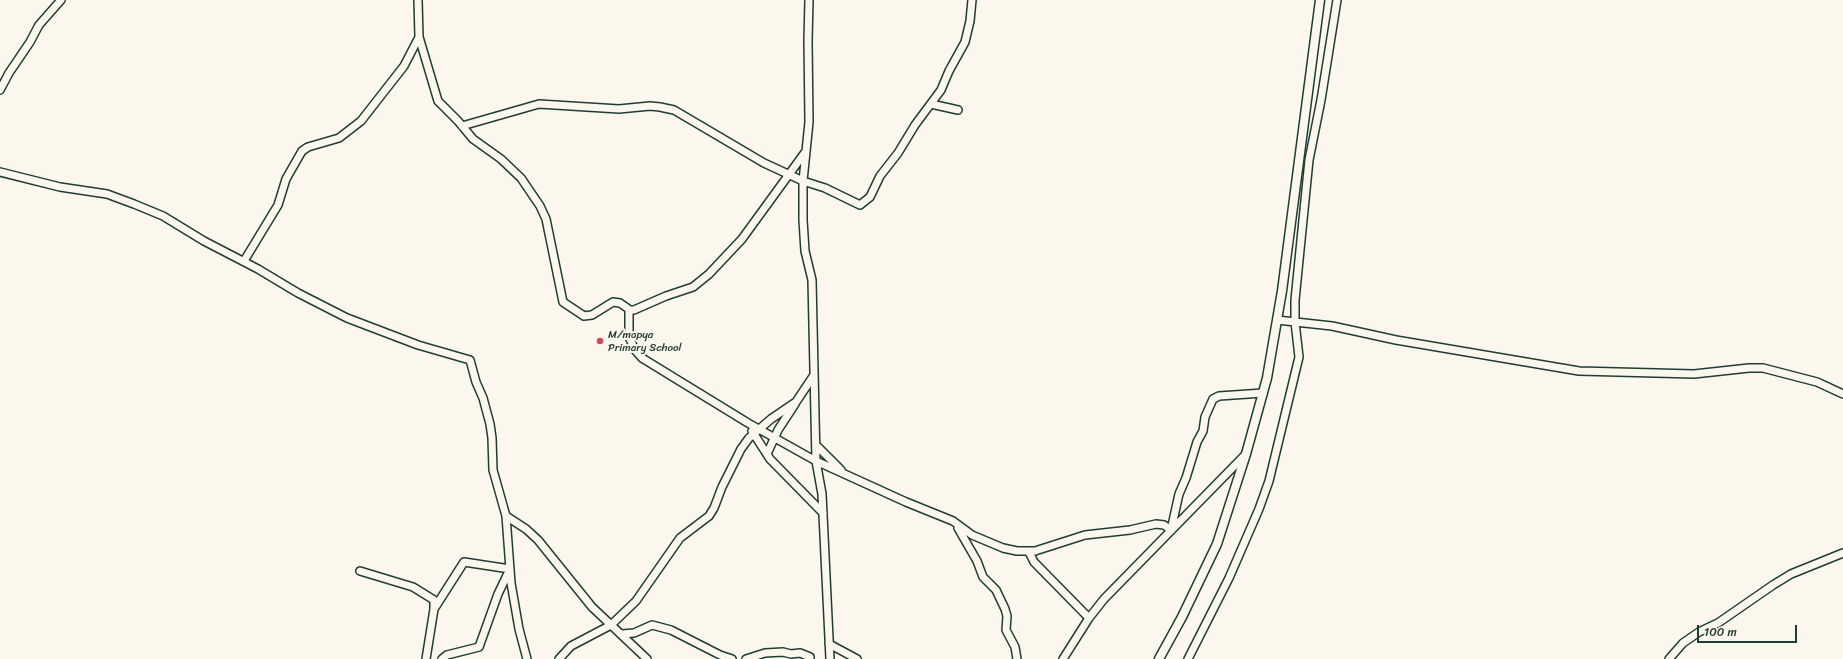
<!DOCTYPE html>
<style>
body{margin:0}
#map{position:relative;width:1843px;height:659px;overflow:hidden;background:#fbf7ec;font-family:Sriracha,sans-serif}
canvas{display:block}
.scale{position:absolute;left:1697px;top:625px;width:100px;height:18px;box-sizing:border-box;border:2px solid #1f3d34;border-top:0;padding-left:5px;font-size:12px;line-height:14px;white-space:nowrap;color:#1f3d34;-webkit-text-stroke:3px #fbf7ec;paint-order:stroke}
</style>
<div id="map">
<canvas width="1843" height="659"></canvas>
<div class="scale">100 m</div>
</div>
<script>
const c = document.querySelector('canvas').getContext('2d');
c.lineJoin = 'round';
const poly = rows => new Path2D(rows.map(r => 'M' + r).join(''));
function trace(path, color, width, dash) { c.strokeStyle = color; c.lineWidth = width; c.lineCap = dash ? 'butt' : 'round'; c.setLineDash(dash || []); c.stroke(path); }
function label(font, color, halo, rows, align = 'center') {
  c.font = font + ' Sriracha,sans-serif'; c.lineWidth = 4; c.setLineDash([]); c.textBaseline = 'middle'; c.strokeStyle = halo; c.fillStyle = color; for (const [text, x, y, turn = 0] of rows) {
    c.save(); c.translate(x, y); c.rotate((+turn || 0) * Math.PI / 180); c.textAlign = isNaN(turn) ? turn : align; if (halo) c.strokeText(text, 0, 0); c.fillText(text, 0, 0); c.restore();
  }
}
const minor = poly([
 [418,0,419,37,438,101,458,121,473,139,501,159,521,178,540,206,546,219,563,302,584,316,592,315,613,302,620,303,630,310,634,310,666,296,693,287,709,274,742,239,806,151],
 [809,0,808,41,809,122,803,181,803,220,805,251,812,280,816,461,822,494,830,659],
 [0,90,9,73,30,42,39,25,61,0],
 [931,104,958,110],
 [462,126,539,104,619,109,650,106,660,107,674,110,764,163,803,181,825,188,860,205,870,197,880,176,898,153,915,125,941,90,949,71,965,42,970,21,972,0],
 [0,172,60,187,107,194,134,204,163,216,204,241,258,269,298,293,347,318,418,345,470,360,476,382,483,398,490,424,492,438,493,470,506,516,511,583,519,629,527,659],
 [244,261,278,205,286,179,302,151,308,147,339,138,361,121,404,66,419,37],
 [629,310,629,337,635,350,642,358,748,423,816,461,906,502,953,521,972,535,1003,548,1017,551,1035,551,1085,535,1130,530,1156,524,1164,525,1171,530,1179,494,1186,478,1197,442,1203,431,1205,417,1213,399,1219,396,1263,393],
 [1277,320,1332,326,1396,340,1579,371,1694,374,1749,368,1763,368,1817,382,1843,394],
 [752,431,770,459,823,513],
 [816,445,841,470],
 [767,454,778,430,795,404],
 [506,516,526,529,538,540,592,607,647,659],
 [958,528,977,561,983,577,996,590,1005,609,1007,616,1006,630,1015,647,1017,659],
 [1029,552,1034,562,1089,618],
 [360,571,413,587,434,600,434,609,426,659],
 [434,609,464,562,510,569,498,594,479,647,447,655,442,659],
 [622,634,634,633,652,625,671,630,720,655,732,659],
 [829,644,857,659],
 [559,659,571,646,611,625,636,601,680,538,709,516,714,508,722,487,741,449,749,438,771,419,796,402,814,375],
 [746,659,765,653,783,652,791,654,800,653,810,657,810,659],
 [1063,659,1089,618,1104,599,1246,454],
 [1188,659,1229,578,1259,509,1269,481,1299,357,1295,322,1295,300,1309,160,1321,100,1337,0],
 [1669,659,1683,643,1699,632,1718,623,1773,585,1791,574,1843,553]
]);
const major = poly([
 [1159,659,1182,617,1217,544,1246,454,1267,378,1282,291,1320,0]
]);
trace(minor, '#1f3d34', 10);
trace(major, '#1f3d34', 11);
trace(minor, '#fbf7ec', 7);
trace(major, '#fbf7ec', 8);
for (const [x, y, r, color] of [
 [600,341,4,"#d1495b"]
]) { const dot = new Path2D(); dot.arc(x, y, r, 0, 2 * Math.PI); c.fillStyle = color; c.fill(dot); trace(dot, '#fbf7ec', 1.5); }
label('11px', '#1f3d34', '#fbf7ec', [
 ["M/mapya",608,335],
 ["Primary School",608,348]
], 'left');
</script>
